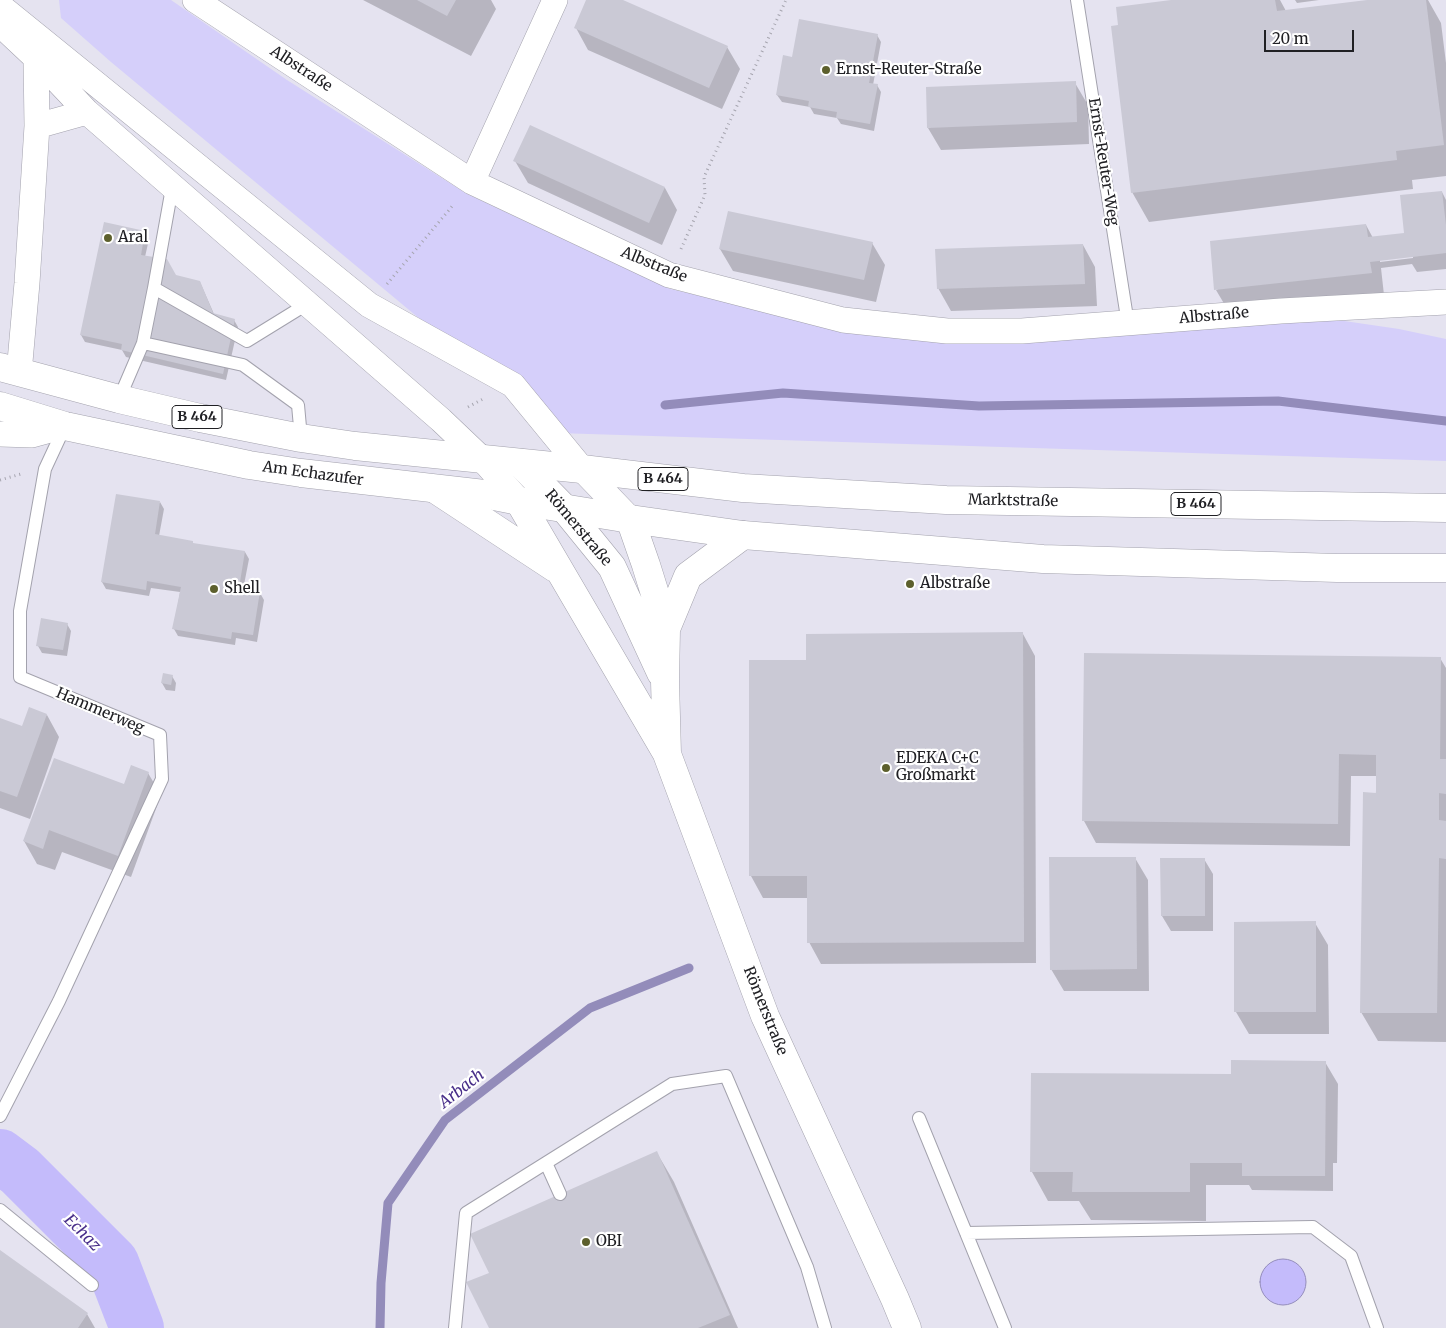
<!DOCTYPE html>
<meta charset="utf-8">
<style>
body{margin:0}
#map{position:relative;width:1446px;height:1328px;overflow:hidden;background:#e5e3f0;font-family:Merriweather,serif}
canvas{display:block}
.scale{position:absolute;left:1264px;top:30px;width:90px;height:22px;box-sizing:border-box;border:2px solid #202024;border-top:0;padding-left:6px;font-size:15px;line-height:18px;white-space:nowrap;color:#202024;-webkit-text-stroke:4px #fff;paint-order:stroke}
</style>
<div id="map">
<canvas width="1446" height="1328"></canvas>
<div class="scale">20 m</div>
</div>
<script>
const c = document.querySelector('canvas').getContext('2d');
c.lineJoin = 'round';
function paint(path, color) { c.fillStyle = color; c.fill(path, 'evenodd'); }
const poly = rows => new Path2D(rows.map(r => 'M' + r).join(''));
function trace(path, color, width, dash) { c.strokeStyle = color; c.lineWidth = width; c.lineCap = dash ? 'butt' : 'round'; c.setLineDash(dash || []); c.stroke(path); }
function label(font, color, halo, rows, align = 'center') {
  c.font = font + ' Merriweather,serif'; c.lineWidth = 4.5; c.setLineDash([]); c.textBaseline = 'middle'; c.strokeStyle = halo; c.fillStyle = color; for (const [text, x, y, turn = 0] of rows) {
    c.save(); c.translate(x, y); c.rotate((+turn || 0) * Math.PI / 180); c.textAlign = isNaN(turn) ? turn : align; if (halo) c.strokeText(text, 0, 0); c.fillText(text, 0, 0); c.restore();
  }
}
paint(poly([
 [59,0,171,0,287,80,467,194,670,289,846,329,1276,311,1399,329,1446,339,1446,461,557,433,111,62,61,18]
]), '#d5cffa');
const water = poly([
 '1260 1282a23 23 0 1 1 46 0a23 23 0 1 1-46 0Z'
]);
paint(water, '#c4bbfb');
trace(water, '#938cba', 1);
paint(poly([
 [363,0,491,0,496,9,471,56],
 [588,0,619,0,727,47,740,69,722,109,588,50,576,28],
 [1181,0,1280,0,1286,11,1377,0,1428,0,1441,23,1446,63,1446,176,1412,180,1413,189,1149,222,1132,192],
 [1295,0,1319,0,1297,3],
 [877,35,881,42,873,85,877,85,881,92,874,131,841,124,837,118,814,114,810,107,782,102,777,95,793,58],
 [1075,83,1088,105,1089,144,941,150,928,128],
 [530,127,665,188,677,210,662,245,528,183,515,161],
 [1442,192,1446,200,1446,269,1417,272,1412,264,1381,268,1384,295,1229,312,1216,290,1366,225,1373,238,1406,235],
 [1413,256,1413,258,1380,262,1380,259],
 [145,232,149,239,145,257,175,276,200,282,214,314,234,320,238,327,226,380,126,357,122,350,85,342,81,335],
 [872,243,885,265,876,302,733,271,720,249],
 [1083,245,1095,267,1097,306,951,311,938,288],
 [160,502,164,509,159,536,192,542,194,544,245,552,249,559,243,590,260,593,264,600,257,642,236,638,235,645,178,636,174,629,180,592,151,588,149,596,106,589,102,582],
 [67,624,71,631,67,656,42,653,38,646],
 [1023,634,1035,656,1036,963,821,964,809,942,808,898,763,898,751,876,808,661],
 [1440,658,1446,668,1446,1042,1378,1041,1361,1012,1377,776,1351,776,1350,846,1096,843,1084,821],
 [172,676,176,683,175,691,166,690,162,683],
 [47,715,59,737,30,819,0,808,0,719,23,727],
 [148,773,161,795,131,877,62,852,55,870,37,864,24,841],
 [1135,858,1148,880,1149,991,1064,991,1051,969],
 [1161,859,1204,859,1213,874,1213,931,1171,931,1162,916],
 [1235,923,1315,923,1328,945,1329,1034,1249,1034,1236,1012],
 [1325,1062,1338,1084,1337,1163,1333,1163,1333,1191,1252,1190,1249,1185,1206,1185,1206,1221,1091,1220,1079,1201,1048,1201,1032,1172,1032,1075,1232,1075],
 [657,1153,674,1182,738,1328,490,1328,491,1273],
 [0,1252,87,1314,95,1328,0,1328]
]), '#0003');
trace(poly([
 [665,405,783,393,979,406,1278,401,1446,421],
 [380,1328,381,1283,388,1203,445,1120,590,1008,689,968]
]), '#938cba', 9);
trace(poly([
 [0,1156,20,1171,112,1263,137,1328]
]), '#c4bbfb', 54);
paint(poly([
 [417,0,456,0,447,16],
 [586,0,623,0,728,46,709,88,574,28],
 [1171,0,1275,0,1277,11,1367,0,1426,0,1444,145,1396,151,1397,160,1131,193,1111,26,1118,25,1116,7],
 [799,19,878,34,869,83,878,84,870,124,836,118,837,112,808,107,809,101,776,95,783,55,792,57],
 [1076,81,1077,122,927,128,926,87],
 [530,125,665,187,649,223,513,161],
 [1442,191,1446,225,1446,253,1370,262,1372,273,1214,290,1210,241,1366,224,1368,237,1404,233,1400,195],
 [728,211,873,242,864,280,719,249],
 [104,222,145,231,141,255,167,259,176,275,200,281,213,313,235,319,223,374,121,350,122,344,80,335],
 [1083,244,1085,284,937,289,935,249],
 [116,494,160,501,155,534,193,541,193,543,245,551,239,588,260,591,253,635,232,632,231,639,172,629,181,587,147,581,146,590,101,582],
 [41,618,68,623,63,650,36,646],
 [1023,632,1024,942,807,943,807,876,749,876,749,660,806,660,806,634],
 [1084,653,1441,657,1440,759,1446,759,1446,794,1439,793,1439,820,1446,821,1446,859,1439,858,1437,1013,1360,1013,1363,792,1376,793,1376,755,1339,754,1338,824,1082,821],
 [163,673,173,675,171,685,161,683],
 [29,707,47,714,17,797,0,791,0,718,22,726],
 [54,758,124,784,131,765,149,772,118,856,49,830,43,849,23,841],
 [1049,857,1136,857,1137,969,1050,970],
 [1160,858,1205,858,1205,916,1161,916],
 [1316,921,1316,1012,1234,1012,1234,922],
 [1231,1060,1326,1061,1325,1176,1242,1176,1242,1163,1190,1163,1190,1192,1072,1192,1073,1172,1030,1172,1031,1073,1231,1074],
 [657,1151,730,1315,698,1328,489,1328,466,1282,489,1273,470,1234],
 [0,1250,88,1313,78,1328,0,1328]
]), '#cac9d5');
const service = poly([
 [1077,0,1128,324],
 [172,188,154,288,247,341,307,304],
 [143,343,154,288],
 [119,399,143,343,243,365,298,405,301,438],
 [0,1116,59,1001,162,779,160,735,20,677,20,611,45,469,65,426],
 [919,1118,1005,1328],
 [546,1163,560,1194],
 [0,1210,92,1285],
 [966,1233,1313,1227,1351,1256,1377,1328],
 [455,1328,466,1213,672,1084,726,1076,807,1267,825,1328]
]);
const minor = poly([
 [195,0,472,182,669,275,843,320,947,331,1022,331,1281,311,1446,302],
 [0,6,369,305,513,385,582,469,630,519],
 [2,26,36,58,87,112,441,420,483,460,519,501],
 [37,126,87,112],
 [472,182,555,0],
 [19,373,27,283,37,126,36,58],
 [0,434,32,435,65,426]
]);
const secondary = poly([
 [520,463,564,508,612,567,661,673],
 [435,489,555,568],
 [519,501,666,752],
 [630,519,646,565,666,629,665,681,667,754,765,1016,895,1299,907,1328],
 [666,629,688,576,743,535]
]);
const primary = poly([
 [0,367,119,399,200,418,301,438,355,446,582,469,743,488,946,500,1446,508],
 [0,406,65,426,249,465,301,473,484,494,519,501,630,519,743,535,1043,559,1337,568,1446,568]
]);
trace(service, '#a3a2ad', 14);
trace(minor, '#a3a2ad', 26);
trace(secondary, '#a3a2ad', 29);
trace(primary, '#a3a2ad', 29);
trace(poly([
 [681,249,705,195,704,177,786,0],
 [387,284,454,204],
 [468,407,483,399],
 [0,480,21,474]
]), '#a6a5af', 3, [1, 4]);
trace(service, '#fff', 12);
trace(minor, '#fff', 25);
trace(secondary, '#fff', 28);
trace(primary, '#fff', 28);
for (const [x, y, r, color] of [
 [826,70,5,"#5d602d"],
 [108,238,5,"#5d602d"],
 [910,584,5,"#5d602d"],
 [214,589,5,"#5d602d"],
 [886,768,5,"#5d602d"],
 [586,1242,5,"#5d602d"]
]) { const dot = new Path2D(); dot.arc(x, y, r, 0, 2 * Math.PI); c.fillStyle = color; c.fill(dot); trace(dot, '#fff', 2); }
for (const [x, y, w] of [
 [197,417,50],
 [663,479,50],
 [1196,504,50]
]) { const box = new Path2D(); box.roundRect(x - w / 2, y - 11.5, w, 23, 4); c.fillStyle = '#fff'; c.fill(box); trace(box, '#202024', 1); }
label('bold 14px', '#202024', null, [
 ["B 464",197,417],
 ["B 464",663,479],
 ["B 464",1196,504]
]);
label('15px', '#202024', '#fff', [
 ["Albstraße",301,69,33],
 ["Ernst-Reuter-Weg",1103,162,81],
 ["Albstraße",654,265,22],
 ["Albstraße",1214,316,-5],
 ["Am Echazufer",313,474,8],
 ["Marktstraße",1013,501,1],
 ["Römerstraße",578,528,50],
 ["Hammerweg",100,711,23],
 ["Römerstraße",765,1011,68]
]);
label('15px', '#202024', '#fff', [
 ["Ernst-Reuter-Straße",836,70],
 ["Aral",118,238],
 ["Albstraße",920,584],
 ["Shell",224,589],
 ["EDEKA C+C",896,759],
 ["Großmarkt",896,776],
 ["OBI",596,1242]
], 'left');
label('italic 16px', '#492f8a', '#fff', [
 ["Arbach",462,1089,-38],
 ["Echaz",82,1233,45]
]);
</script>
